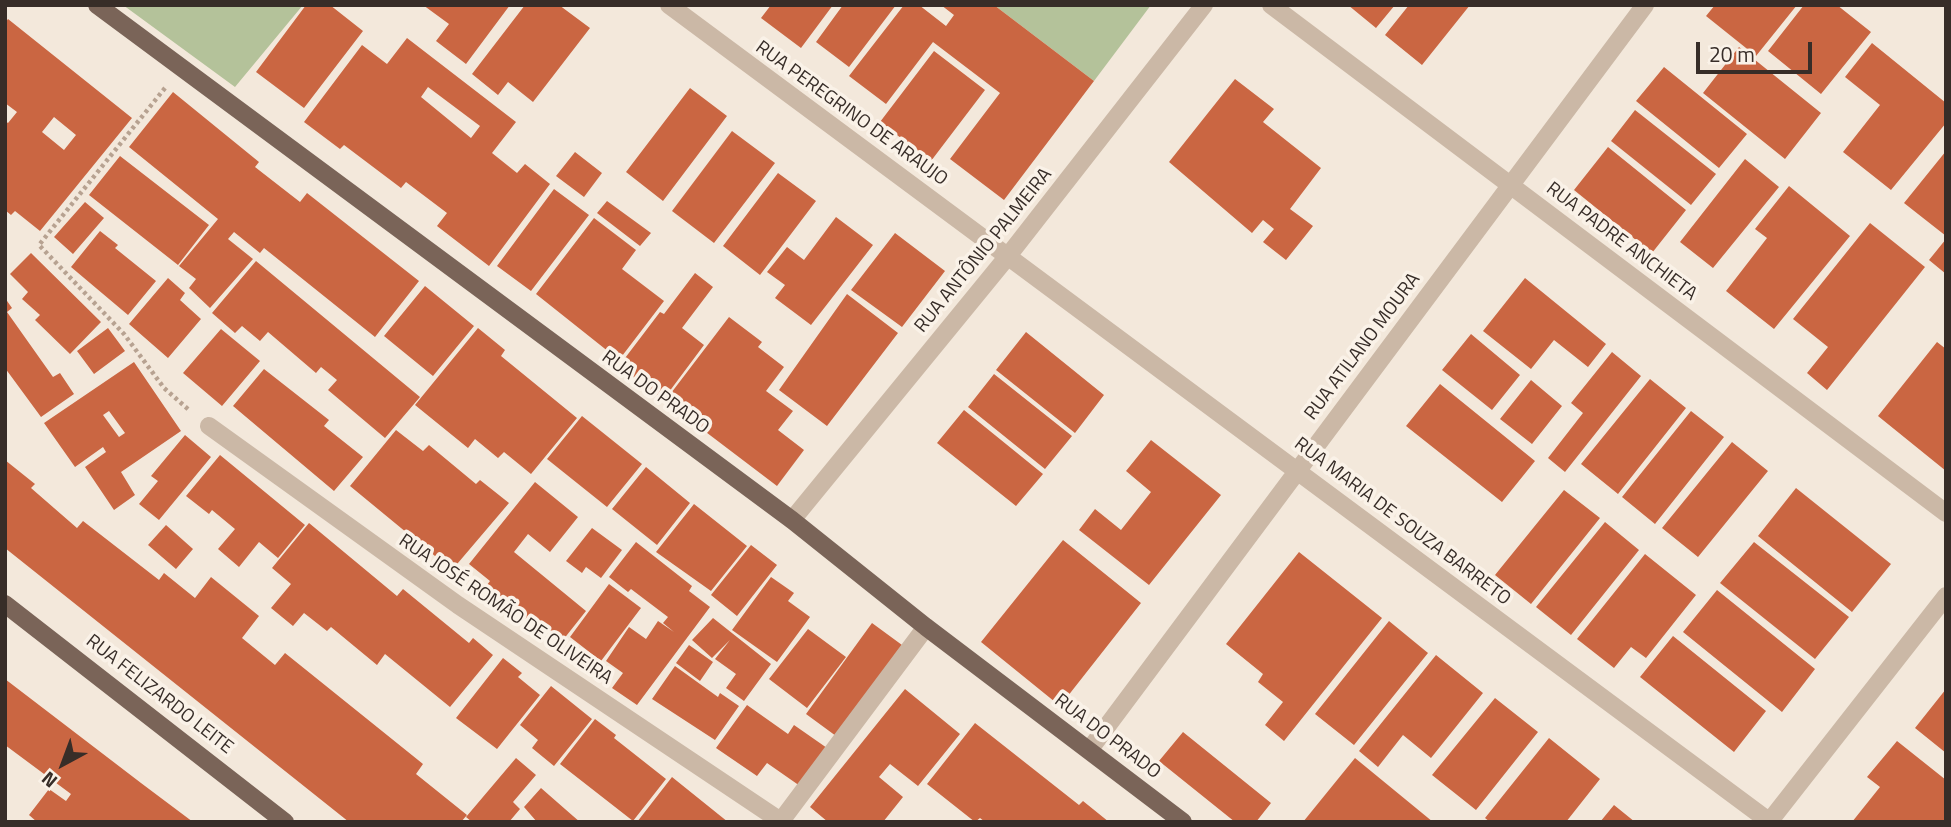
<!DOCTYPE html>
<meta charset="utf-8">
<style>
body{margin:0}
#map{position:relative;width:1951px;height:827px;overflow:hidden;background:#f3e8db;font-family:"Titillium Web",sans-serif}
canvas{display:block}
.frame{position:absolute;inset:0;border:7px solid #372d28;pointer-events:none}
.north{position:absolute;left:28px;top:729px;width:70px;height:70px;-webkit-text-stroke:5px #faf2e8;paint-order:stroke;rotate:221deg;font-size:19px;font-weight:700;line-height:28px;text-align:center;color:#372d28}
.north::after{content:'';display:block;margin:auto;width:24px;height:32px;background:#372d28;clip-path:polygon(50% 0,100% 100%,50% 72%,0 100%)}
.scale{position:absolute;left:1696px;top:42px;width:116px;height:32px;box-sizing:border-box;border:4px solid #372d28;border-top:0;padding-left:9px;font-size:21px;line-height:24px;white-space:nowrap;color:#372d28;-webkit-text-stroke:5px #faf2e8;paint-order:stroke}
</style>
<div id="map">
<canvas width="1951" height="827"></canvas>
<div class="frame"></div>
<div class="north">N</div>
<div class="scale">20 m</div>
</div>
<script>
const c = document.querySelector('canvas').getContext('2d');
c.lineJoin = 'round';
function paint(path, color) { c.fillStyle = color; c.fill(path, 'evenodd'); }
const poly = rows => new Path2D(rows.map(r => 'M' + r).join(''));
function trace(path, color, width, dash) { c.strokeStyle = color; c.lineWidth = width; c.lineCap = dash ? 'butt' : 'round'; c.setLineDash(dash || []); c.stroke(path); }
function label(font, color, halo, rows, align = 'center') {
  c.font = font + ' "Titillium Web",sans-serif'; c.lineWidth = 7; c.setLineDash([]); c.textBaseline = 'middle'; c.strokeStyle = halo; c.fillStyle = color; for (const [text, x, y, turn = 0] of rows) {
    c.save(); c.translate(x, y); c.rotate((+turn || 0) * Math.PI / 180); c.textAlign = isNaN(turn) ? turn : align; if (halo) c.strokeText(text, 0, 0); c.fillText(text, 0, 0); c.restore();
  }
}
paint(poly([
 [123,5,303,5,235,87],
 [994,5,1151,5,1094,81]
]), '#b4c29a');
paint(poly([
 [306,5,330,5,363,31,304,108,256,72],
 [423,5,510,5,466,64,436,41,449,24],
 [525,5,559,5,590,28,533,102,508,82,498,95,472,74],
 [771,5,833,5,801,48,761,18],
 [843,5,896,5,849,67,816,42],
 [904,5,919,5,946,26,954,15,941,5,994,5,1094,81,1004,200,950,159,1000,93,933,42,886,104,849,76],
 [1348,5,1395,5,1376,28],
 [1409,5,1470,5,1422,65,1385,35],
 [1715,5,1797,5,1756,56,1706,16],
 [1804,5,1837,5,1871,32,1821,94,1768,51],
 [8,19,132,118,40,231,15,211,11,215,5,210,5,121,8,123,17,112,5,103,5,23],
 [54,117,76,135,64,150,42,132],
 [407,38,516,122,492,153,517,173,525,164,550,184,489,266,437,226,447,213,406,182,401,188,344,145,340,149,304,122,362,45,387,64],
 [428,87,480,126,471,138,421,97],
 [1872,43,1946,103,1946,123,1891,190,1843,152,1880,105,1845,77],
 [1739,47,1821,113,1785,159,1703,93],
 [934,51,985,90,931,161,880,122],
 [1664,67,1747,134,1719,168,1636,101],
 [1235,79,1274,109,1263,122,1321,168,1290,209,1313,226,1286,260,1263,242,1274,229,1263,220,1252,233,1169,162],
 [690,88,727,116,663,201,626,172],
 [173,92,259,162,255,167,300,202,307,193,419,281,375,337,264,248,260,253,234,232,228,239,253,259,210,308,189,288,196,279,179,266,218,219,129,147],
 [1635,110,1716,174,1691,205,1611,141],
 [732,131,775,163,714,243,672,211],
 [1608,147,1686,210,1652,253,1574,190],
 [1946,151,1946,236,1904,203],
 [575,152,602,173,584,197,556,176],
 [120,156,209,225,178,265,89,195],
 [1745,159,1779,187,1713,268,1680,242],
 [778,173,816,201,760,275,723,246],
 [1789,186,1850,236,1774,329,1726,291,1767,238,1755,229],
 [554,189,589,215,531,291,497,266],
 [607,201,651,233,640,246,597,213],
 [85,202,104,218,73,254,54,237],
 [836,217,873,245,811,325,775,298,785,285,767,272,787,247,804,260],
 [594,218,636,250,622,269,664,301,619,360,536,294],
 [1870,223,1925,267,1827,390,1807,373,1828,347,1793,319],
 [100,231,118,245,115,248,156,281,128,315,71,267],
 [895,233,945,271,902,327,851,290],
 [1946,239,1946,274,1929,260],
 [31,253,101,322,70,354,35,320,40,315,22,299,28,292,10,274],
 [256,261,420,397,385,438,328,390,337,380,321,367,316,373,268,332,260,341,242,326,235,333,212,313],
 [695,273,713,287,682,328,704,345,663,400,619,366,660,312,664,314],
 [168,278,185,293,180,300,201,319,168,358,129,324],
 [1525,278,1606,344,1588,367,1554,340,1531,369,1483,331],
 [425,286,474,326,433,376,384,336],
 [847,294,898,333,827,426,779,390],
 [5,298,12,308,7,312,53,377,60,373,74,394,41,417,5,368],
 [729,317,762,342,758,347,784,367,766,391,793,411,778,430,804,450,777,486,665,401],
 [108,328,125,351,94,374,77,351],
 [478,328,505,350,501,356,577,418,531,474,504,452,498,458,475,439,468,448,415,405],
 [221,329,260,361,222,406,183,373],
 [1026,332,1104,395,1075,433,996,370],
 [1471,334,1520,375,1492,410,1442,370],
 [1937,342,1946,349,1946,471,1878,416],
 [1612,352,1641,376,1565,472,1548,458,1583,413,1571,403],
 [134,362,181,431,121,472,135,495,114,510,85,467,106,452,103,447,75,467,44,423],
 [109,411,125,433,119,437,103,415],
 [264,369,329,420,324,426,363,457,334,491,233,406],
 [994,374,1072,436,1045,469,968,407],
 [1650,379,1686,408,1618,494,1581,464],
 [1531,380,1562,406,1532,444,1500,419],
 [1440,384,1535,461,1502,502,1406,426],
 [964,410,1043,474,1016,506,937,443],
 [1691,411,1724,437,1655,524,1622,497],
 [582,416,642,464,607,507,547,459],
 [396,430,423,451,429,445,476,484,480,480,509,503,452,570,350,486],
 [185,435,211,457,159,520,139,504,158,481,151,476],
 [1151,440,1221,495,1149,585,1079,530,1095,509,1121,530,1151,492,1126,471],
 [1732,442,1768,471,1698,557,1662,528],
 [220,455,305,525,278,558,259,542,239,567,218,549,235,529,212,510,209,514,186,496],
 [5,460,35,484,31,488,77,528,83,521,159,580,164,573,195,598,211,577,259,616,242,638,275,665,285,653,423,764,416,774,467,815,461,822,349,822,5,548],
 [646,467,690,503,657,545,612,509],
 [535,482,578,517,550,552,528,534,514,552,586,611,563,640,547,628,544,633,507,604,504,607,483,590,490,581,469,564],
 [1796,488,1891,564,1852,612,1758,536],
 [1564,490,1600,518,1531,604,1495,575],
 [694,504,747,546,711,591,656,552],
 [1605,522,1639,550,1571,635,1536,607],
 [309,523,397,596,403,589,469,643,473,638,493,655,450,707,385,654,377,665,331,627,327,631,304,613,293,626,271,608,291,584,272,568],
 [166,525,193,549,176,569,148,545],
 [592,528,622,550,601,578,586,567,582,573,566,561],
 [1063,540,1141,603,1060,706,981,642],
 [636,542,692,586,689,591,710,607,637,705,612,688,623,673,606,661,629,627,646,639,658,621,674,632,663,623,668,617,631,589,628,592,609,577],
 [1754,542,1849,617,1815,659,1720,583],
 [751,545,777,565,737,616,711,595],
 [1299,552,1382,618,1284,741,1265,725,1283,702,1258,682,1263,674,1226,644],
 [1645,554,1696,595,1646,658,1631,647,1614,668,1577,639],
 [771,577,794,593,788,601,810,617,777,662,732,630],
 [609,584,641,608,601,661,570,637],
 [1717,590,1815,669,1782,712,1683,632],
 [713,618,771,664,744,701,726,688,736,674,715,659,730,640,712,658,692,640],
 [1389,621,1428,653,1354,745,1315,714],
 [872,623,902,645,836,736,806,714],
 [808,629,846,657,807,708,769,679],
 [1673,636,1766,711,1734,752,1640,677],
 [689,645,713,662,700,681,676,663],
 [1436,655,1483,693,1431,758,1403,735,1378,767,1359,751],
 [503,658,522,673,518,677,540,695,497,749,456,718],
 [675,666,718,697,720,693,739,706,715,740,652,699],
 [5,679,141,783,193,822,37,822,29,815,49,789,66,801,71,794,5,745],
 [551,686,592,719,554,766,532,748,538,740,520,725],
 [905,689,960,734,918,786,890,764,879,777,903,797,883,822,828,822,810,807],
 [1946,689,1946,753,1915,728],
 [1495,698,1538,732,1476,810,1432,775],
 [747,705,788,734,794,725,827,748,800,786,767,763,757,776,716,748],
 [595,719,616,735,614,738,666,779,633,821,560,764],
 [975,723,1079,805,1083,801,1109,822,985,822,980,818,975,822,927,784],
 [1183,732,1271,803,1256,822,1235,822,1159,761],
 [1549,738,1600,779,1566,822,1490,822,1485,818],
 [1897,741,1946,780,1946,822,1852,822,1880,787,1867,777],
 [516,758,536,775,513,802,520,809,509,822,472,822,466,817],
 [1355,758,1433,822,1303,822],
 [672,777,718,814,728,822,637,822],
 [541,788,573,816,580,822,537,822,524,807],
 [1614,805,1635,822,1600,822]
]), '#ca6642');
trace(poly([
 [165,88,39,245,124,334,164,388,189,410]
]), '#b7a291', 4.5, [3.5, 3.5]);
trace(poly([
 [669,5,1770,822],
 [1271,5,1946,513],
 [209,426,458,605,782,822],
 [792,520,1008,256,1204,5],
 [1090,749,1645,5],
 [781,821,926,627],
 [1769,822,1946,596]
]), '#cbb8a6', 18);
trace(poly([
 [97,5,792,520,926,627,1183,822],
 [5,604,285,822]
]), '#7a6458', 18);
label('19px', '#372d28', '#faf2e8', [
 ["RUA PEREGRINO DE ARAUJO",851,114,36],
 ["RUA PADRE ANCHIETA",1621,242,37],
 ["RUA ANTÔNIO PALMEIRA",984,251,-51],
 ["RUA ATILANO MOURA",1363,347,-53],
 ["RUA DO PRADO",655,393,36],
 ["RUA MARIA DE SOUZA BARRETO",1402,522,37],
 ["RUA JOSÉ ROMÃO DE OLIVEIRA",505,610,34],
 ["RUA FELIZARDO LEITE",159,695,38],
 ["RUA DO PRADO",1107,737,37]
]);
</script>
